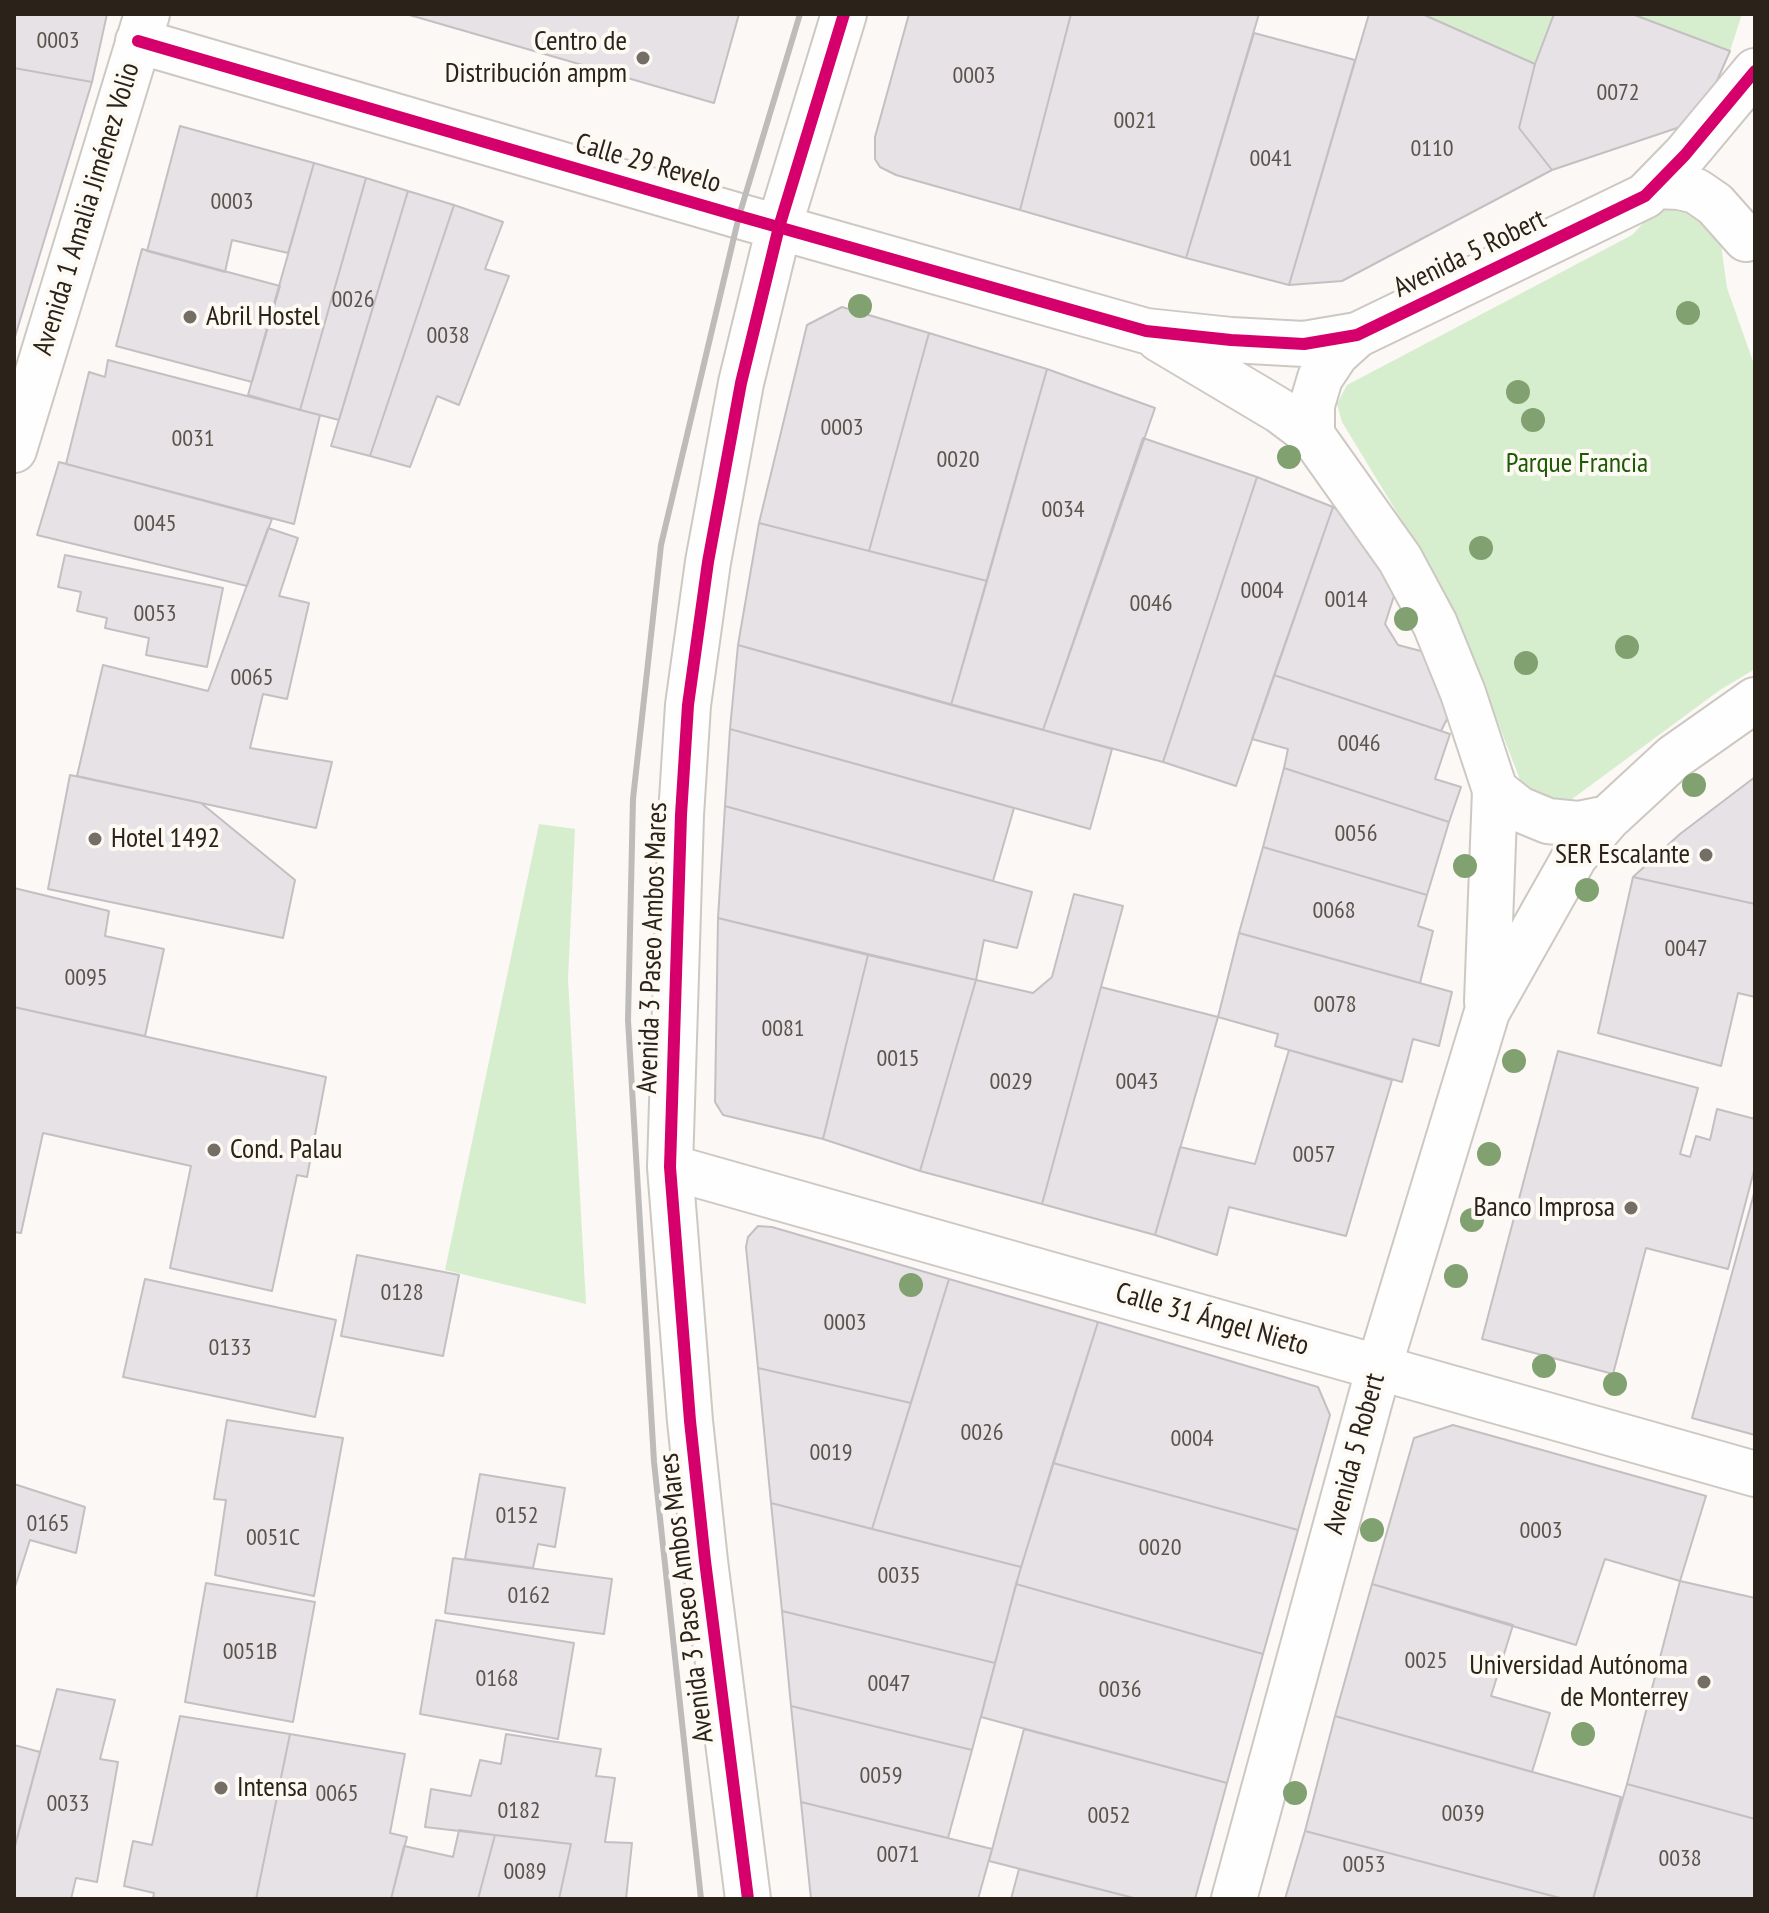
<!DOCTYPE html>
<meta charset="utf-8">
<style>
body{margin:0}
#map{position:relative;width:1769px;height:1913px;overflow:hidden;background:#fbf8f5;font-family:"PT Sans Narrow",sans-serif}
canvas{display:block}
.frame{position:absolute;inset:0;border:16px solid #2b2319;pointer-events:none}
</style>
<div id="map">
<canvas width="1769" height="1913"></canvas>
<div class="frame"></div>
</div>
<script>
const c = document.querySelector('canvas').getContext('2d');
c.lineJoin = 'round';
function paint(path, color) { c.fillStyle = color; c.fill(path, 'evenodd'); }
const poly = rows => new Path2D(rows.map(r => 'M' + r).join(''));
function trace(path, color, width, dash) { c.strokeStyle = color; c.lineWidth = width; c.lineCap = dash ? 'butt' : 'round'; c.setLineDash(dash || []); c.stroke(path); }
function label(font, color, halo, rows, align = 'center') {
  c.font = font + ' "PT Sans Narrow",sans-serif'; c.lineWidth = 8; c.setLineDash([]); c.textBaseline = 'middle'; c.strokeStyle = halo; c.fillStyle = color; for (const [text, x, y, turn = 0] of rows) {
    c.save(); c.translate(x, y); c.rotate((+turn || 0) * Math.PI / 180); c.textAlign = isNaN(turn) ? turn : align; if (halo) c.strokeText(text, 0, 0); c.fillText(text, 0, 0); c.restore();
  }
}
paint(poly([
 [1422,14,1554,14,1535,64],
 [1632,14,1742,14,1730,51],
 [1665,209,1685,213,1707,223,1721,244,1727,288,1755,367,1755,669,1720,690,1564,805,1524,790,1477,668,1421,552,1342,422,1337,404,1347,385,1632,235,1650,216],
 [539,824,575,829,568,979,586,1304,445,1270]
]), '#d7eece');
const building = poly([
 [14,14,107,14,92,82,14,68,14,14],
 [406,14,739,14,714,103,406,14],
 [909,14,1071,14,1020,210,896,175,880,167,875,159,875,137,909,14],
 [1071,14,1259,14,1186,258,1020,210,1071,14],
 [1369,14,1422,14,1535,64,1519,128,1552,170,1342,281,1289,285,1369,14],
 [1554,14,1632,14,1730,51,1716,83,1689,120,1680,127,1552,170,1519,128,1535,64,1554,14],
 [1254,33,1355,60,1289,285,1186,258,1254,33],
 [14,68,92,82,14,340,14,68],
 [180,126,314,163,288,253,232,240,225,272,147,251,180,126],
 [314,163,366,178,300,410,248,395,314,163],
 [366,178,408,191,339,420,300,410,366,178],
 [408,191,454,205,370,456,331,446,408,191],
 [454,205,503,222,485,269,509,276,459,405,437,396,410,467,370,456,454,205],
 [142,249,280,286,252,382,116,346,142,249],
 [842,307,929,333,869,551,759,523,807,325,842,307],
 [929,333,1047,369,987,581,869,551,929,333],
 [108,360,320,415,294,524,66,464,89,372,105,377,108,360],
 [1047,369,1155,408,1043,730,951,705,1047,369],
 [1143,438,1257,477,1163,762,1043,730,1143,438],
 [59,462,272,519,247,586,37,535,59,462],
 [1257,477,1333,507,1236,786,1163,762,1257,477],
 [1333,507,1374,533,1400,577,1385,624,1398,645,1436,655,1455,703,1441,731,1274,675,1333,507],
 [759,523,987,581,951,705,738,645,759,523],
 [268,528,298,538,279,596,309,603,287,699,263,694,250,748,332,762,316,828,77,776,103,665,208,691,268,528],
 [65,555,223,588,207,667,146,655,149,638,105,628,107,618,77,611,81,592,58,587,65,555],
 [738,645,1112,749,1090,829,730,729,738,645],
 [1274,675,1450,734,1435,779,1461,787,1449,822,1284,768,1288,749,1252,739,1274,675],
 [730,729,1014,808,993,881,725,806,730,729],
 [1284,768,1449,822,1427,895,1263,847,1284,768],
 [70,775,201,803,295,880,283,938,48,889,70,775],
 [1755,777,1755,904,1633,877,1680,834,1755,777],
 [725,806,1032,892,1017,948,984,940,976,980,718,918,725,806],
 [1263,847,1427,895,1418,926,1433,931,1420,983,1239,933,1263,847],
 [1633,877,1755,904,1755,997,1738,993,1721,1066,1598,1033,1633,877],
 [14,888,109,911,105,936,164,949,145,1036,14,1007,14,888],
 [1074,894,1123,906,1042,1204,920,1171,976,980,1033,993,1052,977,1074,894],
 [718,918,868,955,823,1139,723,1115,715,1102,718,918],
 [1239,933,1452,992,1439,1046,1413,1039,1402,1082,1275,1046,1278,1034,1218,1017,1239,933],
 [868,955,976,980,920,1171,823,1139,868,955],
 [1101,987,1218,1017,1155,1235,1042,1204,1101,987],
 [14,1007,326,1077,307,1177,297,1175,272,1291,170,1268,191,1166,43,1133,21,1233,14,1232,14,1007],
 [1289,1050,1392,1080,1346,1236,1229,1207,1217,1255,1155,1235,1180,1147,1255,1164,1289,1050],
 [1558,1051,1698,1088,1680,1154,1690,1157,1696,1136,1710,1140,1717,1109,1755,1119,1755,1167,1728,1269,1646,1248,1613,1374,1482,1339,1558,1051],
 [1755,1190,1755,1435,1692,1418,1755,1190],
 [758,1226,772,1227,949,1279,911,1403,758,1368,746,1247,748,1237,758,1226],
 [357,1255,459,1275,443,1356,341,1336,357,1255],
 [145,1279,336,1320,315,1417,123,1377,145,1279],
 [949,1279,1098,1322,1021,1567,872,1529,949,1279],
 [1098,1322,1318,1387,1330,1415,1298,1530,1053,1463,1098,1322],
 [758,1368,911,1403,872,1529,771,1503,758,1368],
 [227,1420,343,1438,314,1596,215,1575,226,1500,214,1499,227,1420],
 [1453,1425,1706,1496,1680,1581,1605,1559,1576,1645,1372,1584,1414,1438,1453,1425],
 [1053,1463,1298,1530,1263,1654,1016,1584,1053,1463],
 [480,1474,565,1488,555,1547,538,1544,533,1568,465,1559,480,1474],
 [14,1484,85,1507,76,1553,30,1540,14,1590,14,1484],
 [771,1503,1021,1567,995,1663,782,1611,771,1503],
 [453,1558,612,1579,604,1634,445,1613,453,1558],
 [1680,1581,1755,1598,1755,1819,1627,1784,1680,1581],
 [206,1583,315,1602,293,1722,185,1702,206,1583],
 [1016,1584,1263,1654,1227,1783,981,1717,1016,1584],
 [1372,1584,1513,1625,1491,1696,1550,1713,1532,1772,1335,1716,1372,1584],
 [782,1611,995,1663,972,1750,791,1706,782,1611],
 [436,1620,574,1643,558,1739,420,1714,436,1620],
 [57,1689,115,1700,100,1759,118,1762,97,1882,76,1878,71,1899,14,1899,14,1850,57,1689],
 [791,1706,972,1750,948,1838,801,1802,791,1706],
 [180,1716,290,1734,256,1899,153,1899,154,1893,124,1886,133,1841,152,1845,180,1716],
 [1335,1716,1621,1797,1593,1899,1564,1899,1305,1831,1335,1716],
 [1024,1729,1227,1783,1195,1899,1138,1899,989,1861,1024,1729],
 [290,1734,405,1754,390,1833,407,1837,391,1899,256,1899,290,1734],
 [506,1734,601,1749,596,1776,615,1778,605,1842,632,1843,626,1899,559,1899,571,1844,425,1827,431,1789,471,1796,480,1760,501,1764,506,1734],
 [14,1745,40,1752,15,1845,14,1845,14,1745],
 [1627,1784,1755,1819,1755,1899,1593,1899,1627,1784],
 [801,1802,992,1849,978,1899,811,1899,801,1802],
 [459,1830,495,1835,478,1899,391,1899,404,1846,453,1857,459,1830],
 [1305,1831,1564,1899,1285,1899,1305,1831],
 [495,1835,571,1844,559,1899,478,1899,495,1835],
 [1019,1869,1138,1899,1011,1899,1019,1869]
]);
paint(building, '#e7e2e6');
trace(building, '#c3bfc3', 2);
const minor = poly([
 [138,41,739,216,1146,331,1231,340,1304,344,1357,335,1645,196,1685,155,1755,71],
 [1656,186,1679,187,1696,191,1715,204,1746,239],
 [1159,339,1280,411,1312,435,1400,559,1435,624,1463,693,1495,790,1487,1002],
 [1312,435,1312,405,1320,378,1336,354,1357,335],
 [14,450,147,14],
 [1495,790,1519,809,1548,821,1578,824,1608,818],
 [670,1167,1755,1474],
 [748,1899,705,1561,690,1421,670,1167,681,815,688,705,708,562,741,383,779,227,844,14],
 [1234,1899,1379,1367,1487,1012,1575,856,1608,818,1674,757,1755,700]
]);
trace(minor, '#cdc8c2', 48);
trace(minor, '#fefefe', 44);
trace(poly([
 [701,1899,654,1462,628,1020,633,799,661,545,739,216,800,14]
]), '#bebcba', 6);
trace(poly([
 [138,41,739,216,1146,331,1231,340,1304,344,1357,335,1645,196,1685,155,1755,71],
 [748,1899,705,1561,690,1421,670,1167,681,815,688,705,708,562,741,383,779,227,844,14]
]), '#d6006c', 12);
c.fillStyle = '#81a170';
for (const [x, y] of [
 [860,306],
 [1688,313],
 [1518,392],
 [1533,420],
 [1289,457],
 [1481,548],
 [1406,619],
 [1627,647],
 [1526,663],
 [1694,785],
 [1465,866],
 [1587,890],
 [1514,1061],
 [1489,1154],
 [1472,1220],
 [1456,1276],
 [911,1285],
 [1544,1366],
 [1615,1384],
 [1372,1530],
 [1583,1734],
 [1295,1793]
]) { c.beginPath(); c.arc(x, y, 12, 0, 2 * Math.PI); c.fill(); }
for (const [x, y, r, color] of [
 [643,58,8,"#746e66"],
 [190,317,8,"#746e66"],
 [95,839,8,"#746e66"],
 [1706,855,8,"#746e66"],
 [214,1150,8,"#746e66"],
 [1631,1208,8,"#746e66"],
 [1704,1682,8,"#746e66"],
 [221,1788,8,"#746e66"]
]) { const dot = new Path2D(); dot.arc(x, y, r, 0, 2 * Math.PI); c.fillStyle = color; c.fill(dot); trace(dot, '#fdf9f3', 3); }
label('24px', '#5b544d', null, [
 ["0003",58,41],
 ["0003",974,76],
 ["0072",1618,93],
 ["0021",1135,121],
 ["0110",1432,149],
 ["0041",1271,159],
 ["0003",232,202],
 ["0026",353,300],
 ["0038",448,336],
 ["0003",842,428],
 ["0031",193,439],
 ["0020",958,460],
 ["0034",1063,510],
 ["0045",155,524],
 ["0004",1262,591],
 ["0014",1346,600],
 ["0046",1151,604],
 ["0053",155,614],
 ["0065",252,678],
 ["0046",1359,744],
 ["0056",1356,834],
 ["0068",1334,911],
 ["0047",1686,949],
 ["0095",86,978],
 ["0078",1335,1005],
 ["0081",783,1029],
 ["0015",898,1059],
 ["0029",1011,1082],
 ["0043",1137,1082],
 ["0057",1314,1155],
 ["0128",402,1293],
 ["0003",845,1323],
 ["0133",230,1348],
 ["0026",982,1433],
 ["0004",1192,1439],
 ["0019",831,1453],
 ["0152",517,1516],
 ["0165",48,1524],
 ["0003",1541,1531],
 ["0051C",273,1538],
 ["0020",1160,1548],
 ["0035",899,1576],
 ["0162",529,1596],
 ["0051B",250,1652],
 ["0025",1426,1661],
 ["0168",497,1679],
 ["0047",889,1684],
 ["0036",1120,1690],
 ["0059",881,1776],
 ["0065",337,1794],
 ["0033",68,1804],
 ["0182",519,1811],
 ["0039",1463,1814],
 ["0052",1109,1816],
 ["0071",898,1855],
 ["0038",1680,1859],
 ["0053",1364,1865],
 ["0089",525,1872]
]);
label('28px', '#2b2319', '#fdf9f3', [
 ["Centro de",627,42],
 ["Distribución ampm",627,74],
 ["Abril Hostel",206,317,"left"],
 ["Hotel 1492",111,839,"left"],
 ["SER Escalante",1690,855],
 ["Cond. Palau",230,1150,"left"],
 ["Banco Improsa",1615,1208],
 ["Universidad Autónoma",1688,1666],
 ["de Monterrey",1688,1698],
 ["Intensa",237,1788,"left"]
], 'right');
label('28px', '#2b2319', '#fdf9f3', [
 ["Calle 29 Revelo",648,164,16],
 ["Avenida 1 Amalia Jiménez Volio",87,209,-73],
 ["Avenida 5 Robert",1470,254,-26],
 ["Avenida 3 Paseo Ambos Mares",653,948,-88],
 ["Calle 31 Ángel Nieto",1212,1320,16],
 ["Avenida 5 Robert",1355,1454,-75],
 ["Avenida 3 Paseo Ambos Mares",687,1598,-97]
]);
label('28px', '#1d5a04', '#fdf9f3', [
 ["Parque Francia",1577,464]
]);
</script>
